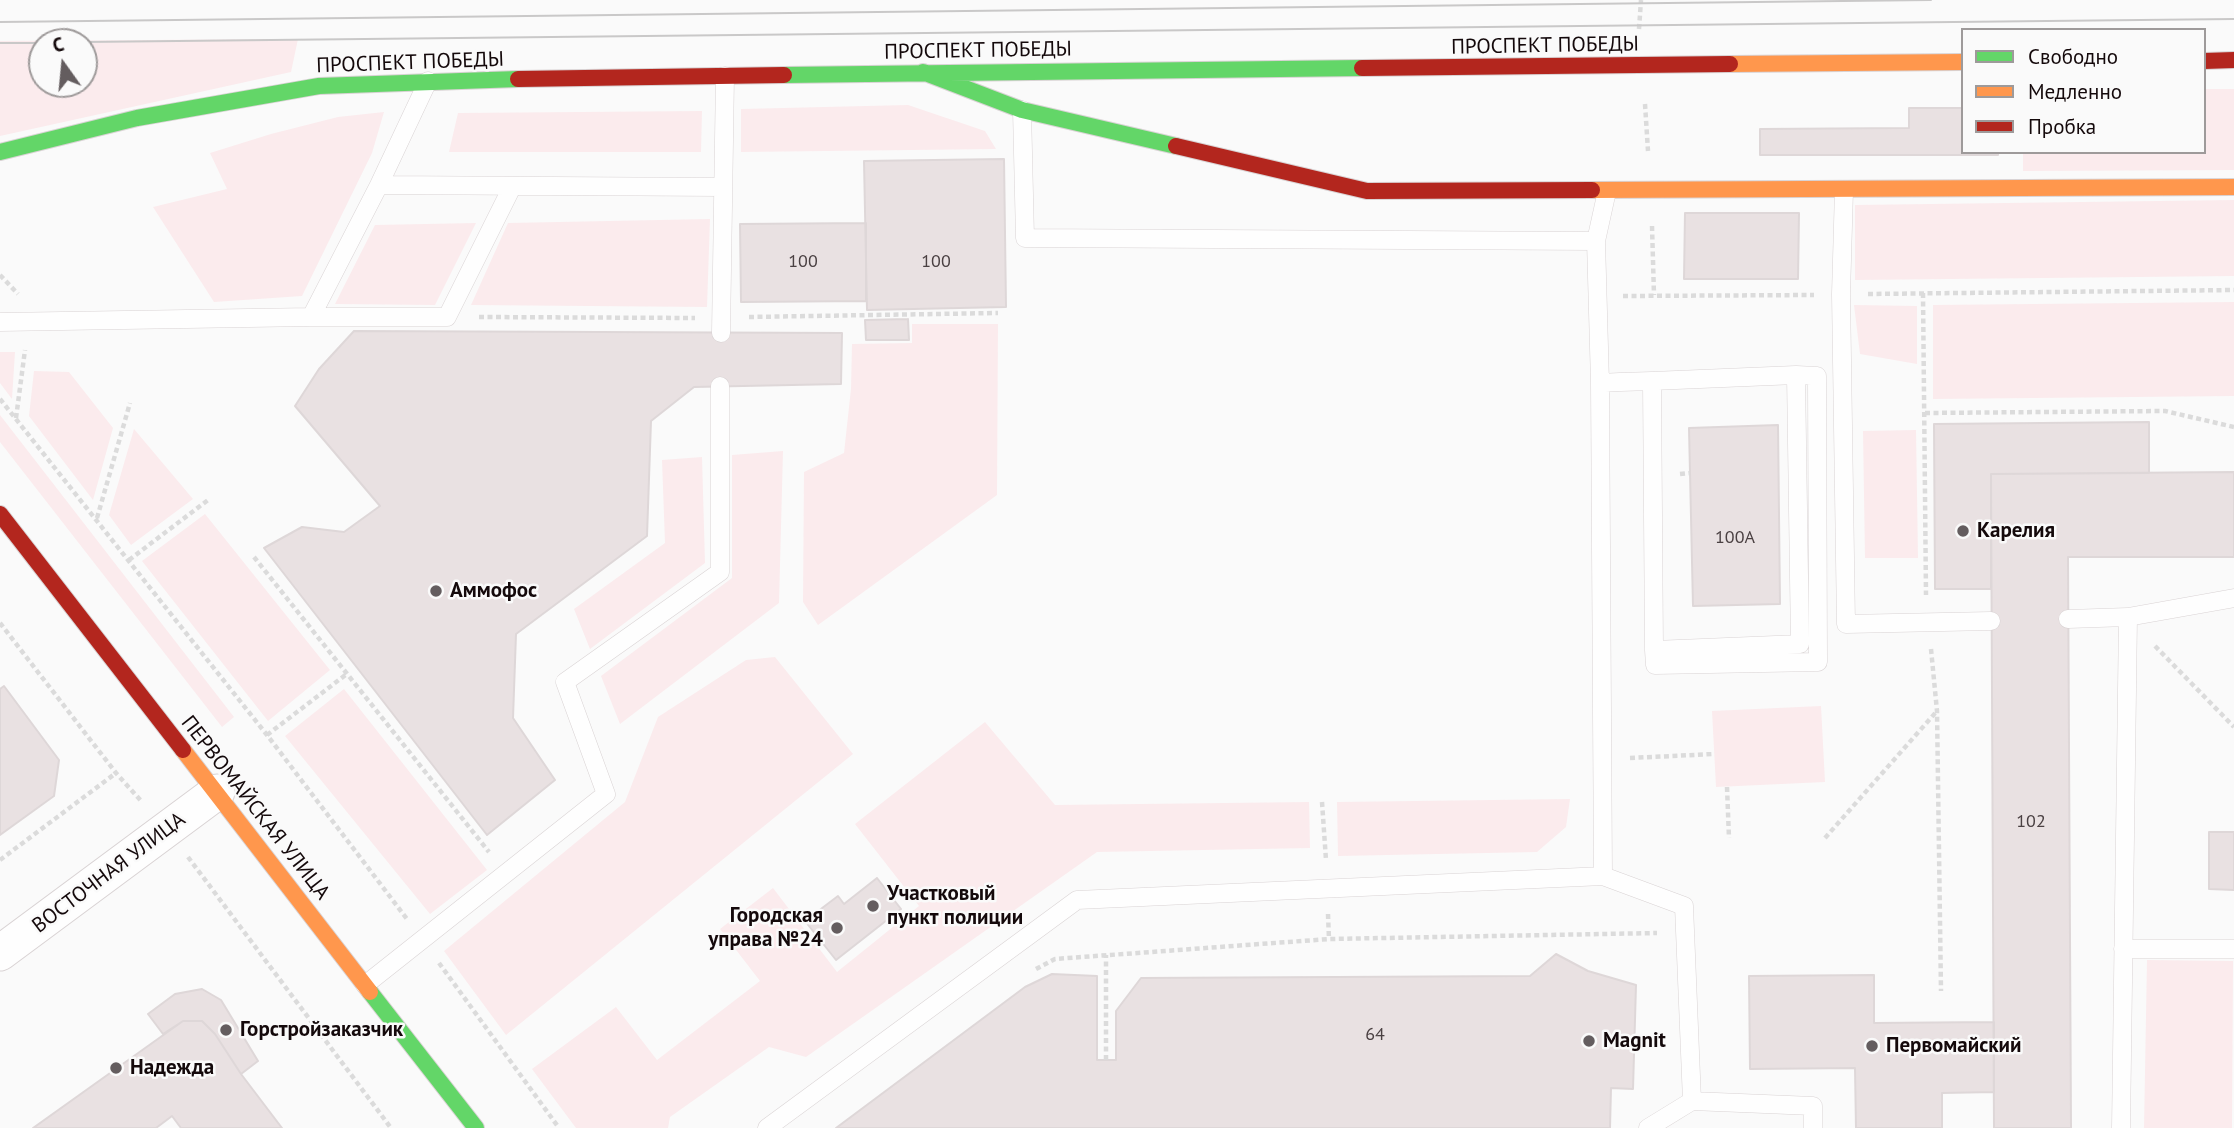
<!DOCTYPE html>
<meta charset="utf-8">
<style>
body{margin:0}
#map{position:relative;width:2234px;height:1128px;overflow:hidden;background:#fafafa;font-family:"PT Sans",sans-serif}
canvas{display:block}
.legend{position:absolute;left:1961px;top:28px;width:245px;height:126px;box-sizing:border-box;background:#fafafa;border:2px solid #9e9a9a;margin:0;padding:9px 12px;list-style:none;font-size:21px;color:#14090b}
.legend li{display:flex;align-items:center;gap:14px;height:35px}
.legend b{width:35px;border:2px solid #9e9a9a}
.north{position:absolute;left:28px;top:28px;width:70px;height:70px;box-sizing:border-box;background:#fafafa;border:2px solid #9e9a9a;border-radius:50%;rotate:345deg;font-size:19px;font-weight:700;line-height:28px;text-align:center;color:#14090b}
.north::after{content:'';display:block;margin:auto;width:24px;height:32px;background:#645d5f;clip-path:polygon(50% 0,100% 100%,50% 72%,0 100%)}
</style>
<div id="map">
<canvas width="2234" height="1128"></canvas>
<ul class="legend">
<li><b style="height:9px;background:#63d668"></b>Свободно</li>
<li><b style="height:9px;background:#ff974d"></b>Медленно</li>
<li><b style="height:9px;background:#b3261e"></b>Пробка</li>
</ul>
<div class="north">С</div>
</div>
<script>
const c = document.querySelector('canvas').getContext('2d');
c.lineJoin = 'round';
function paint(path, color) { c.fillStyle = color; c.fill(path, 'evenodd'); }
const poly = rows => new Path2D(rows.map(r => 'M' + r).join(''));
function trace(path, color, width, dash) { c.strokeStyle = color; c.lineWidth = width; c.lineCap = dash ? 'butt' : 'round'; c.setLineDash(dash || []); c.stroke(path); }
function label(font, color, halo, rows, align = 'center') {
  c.font = font + ' "PT Sans",sans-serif'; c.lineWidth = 5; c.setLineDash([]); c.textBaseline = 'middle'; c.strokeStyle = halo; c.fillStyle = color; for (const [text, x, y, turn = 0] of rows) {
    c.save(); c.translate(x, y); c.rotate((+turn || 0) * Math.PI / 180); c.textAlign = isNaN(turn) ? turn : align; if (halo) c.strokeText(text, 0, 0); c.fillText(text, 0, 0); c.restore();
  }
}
paint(poly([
 [298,39,291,72,0,136,0,41],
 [42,42,84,42,84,84,42,84],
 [2204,89,2234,89,2234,170,2023,171,2023,152,2204,152],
 [908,105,985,131,996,149,741,152,741,109],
 [702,111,701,152,449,152,458,113],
 [384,112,372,153,302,296,214,302,153,207,227,189,210,153,271,134,338,117],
 [2234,200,2234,276,1855,280,1855,205],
 [710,219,707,307,471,305,508,223],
 [476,223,435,305,335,304,375,225],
 [2234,302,2234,396,1933,399,1933,305],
 [1854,305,1917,306,1917,364,1860,354],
 [912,324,998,324,997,495,818,625,803,602,804,472,844,453,851,389,852,344,912,343],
 [0,352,15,352,12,399,0,383],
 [34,371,69,372,113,428,93,500,29,416],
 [0,415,234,717,222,727,0,442],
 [134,429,193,499,131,545,109,515],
 [1916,430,1918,558,1865,558,1863,431],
 [783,451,779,603,620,724,601,676,732,578,732,455],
 [702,457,705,563,590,649,574,609,665,543,662,460],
 [205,514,330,670,268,721,142,561],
 [775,657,853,754,506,1035,444,951,625,802,658,717,746,660],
 [344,689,487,870,430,914,285,736],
 [1821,706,1825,782,1716,787,1712,711],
 [985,722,1055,805,1309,802,1310,848,1097,852,806,1057,769,1047,670,1117,668,1128,576,1128,532,1069,616,1007,657,1060,760,981,720,929,773,888,837,972,919,906,855,824],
 [1570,799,1566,827,1537,852,1338,856,1337,802],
 [2147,960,2233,961,2232,1128,2144,1128]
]), '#fbebed');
const building = poly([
 [1909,108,1963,108,1963,152,1998,152,1998,155,1760,155,1760,129,1909,128,1909,108],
 [1004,159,1006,307,867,310,864,161,1004,159],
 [1685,213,1799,213,1798,279,1684,279,1685,213],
 [866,223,866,301,741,302,740,224,866,223],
 [908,319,909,340,866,340,865,320,908,319],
 [354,331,842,333,841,384,694,387,651,421,647,536,516,634,513,718,555,780,487,835,264,548,302,527,344,532,380,506,295,406,319,369,354,331],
 [2149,422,2149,473,1991,474,1991,589,1935,589,1934,424,2149,422],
 [1778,425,1780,604,1693,606,1689,428,1778,425],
 [2234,472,2234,557,2068,557,2071,1128,1994,1128,1991,474,2234,472],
 [4,686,59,760,54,796,0,835,0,689,4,686],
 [2209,832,2234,832,2234,890,2209,889,2209,832],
 [877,878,901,909,836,960,805,921,838,896,844,904,877,878],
 [1556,954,1588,971,1636,985,1633,1089,1611,1088,1610,1128,836,1128,1025,987,1052,974,1097,976,1097,1060,1116,1060,1116,1011,1141,978,1530,976,1556,954],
 [1874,975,1874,1023,1994,1022,1994,1092,1942,1093,1942,1128,1856,1128,1855,1068,1750,1069,1749,976,1874,975],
 [202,989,221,1000,258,1061,241,1074,215,1034,202,1021,183,1021,163,1034,148,1014,175,994,202,989],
 [183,1021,202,1021,215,1034,241,1074,282,1128,181,1128,172,1116,156,1128,33,1128,183,1021]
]);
paint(building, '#e9e1e2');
trace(building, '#ded7d8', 2);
const lane = poly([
 [1022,110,1025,238,1596,241],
 [379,185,723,187],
 [1844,190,1841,294,1846,624,1991,621],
 [311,317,447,317,512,187],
 [0,322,311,317,379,185,428,81],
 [721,333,725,76],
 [1600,383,1620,382,1652,381,1796,375,1800,644,1654,650,1652,381],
 [2068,619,2128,617],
 [1654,650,1655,665,1818,662,1817,376,1796,375],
 [1603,876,1684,906,1692,1101,1813,1106,1813,1128],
 [2123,949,2234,949],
 [365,985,606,794,565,682,720,572,720,386],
 [767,1128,1077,900,1603,876,1600,383,1596,241,1607,191],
 [1648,1128,1692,1101],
 [2121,1128,2128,617,2234,598]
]);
const street = poly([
 [0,953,217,792]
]);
const fast = poly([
 [923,72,1022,110,1176,146],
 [784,75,1362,68],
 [0,152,137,118,319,86,518,79],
 [370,992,476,1128]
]);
const slow = poly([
 [1730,64,1963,62],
 [1592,190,2234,187],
 [183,750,370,992]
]);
const jam = poly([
 [2204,61,2234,60],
 [1362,68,1730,64],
 [518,79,784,75],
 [1176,146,1367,191,1592,190],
 [0,514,183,750]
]);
trace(lane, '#d9d3d4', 19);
trace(street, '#d9d3d4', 37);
trace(fast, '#d9d3d4', 18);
trace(slow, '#d9d3d4', 18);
trace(jam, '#d9d3d4', 18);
trace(poly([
 [1639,29,1641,0],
 [1645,104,1648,151],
 [1652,226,1654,295],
 [0,275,18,294],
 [1923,293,1926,595],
 [1868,294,2234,290],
 [1623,296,1814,295],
 [479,317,695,318],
 [749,317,998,313],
 [0,399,267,735,407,919],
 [1925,413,2165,411,2234,427],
 [16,418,25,350],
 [1680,474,1690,473],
 [97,518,130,403],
 [254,557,489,852],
 [129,560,208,500],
 [0,623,116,773,142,802],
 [2155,646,2234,727],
 [1931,649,1937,711,1941,991],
 [267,735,348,673],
 [1630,758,1714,754],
 [1727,787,1729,838],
 [1322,802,1326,860],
 [1825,838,1937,711],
 [188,857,391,1128],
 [0,860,116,773],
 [1328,914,1329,939],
 [439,963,559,1128],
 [1036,969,1055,959,1329,939,1657,933],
 [1106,1060,1106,955]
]), '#dbdbdb', 4.5, [5, 3.5]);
trace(lane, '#fefefe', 18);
trace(street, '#fefefe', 35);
trace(fast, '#63d668', 16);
trace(slow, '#ff974d', 16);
trace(jam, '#b3261e', 16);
trace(poly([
 [0,22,1931,0],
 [84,42,2234,19],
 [0,43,42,43]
]), '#c9c8c8', 2);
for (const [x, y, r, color] of [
 [1963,531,7,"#645d5f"],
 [436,591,7,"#645d5f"],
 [873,906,7,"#645d5f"],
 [837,928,7,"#645d5f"],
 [226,1030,7,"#645d5f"],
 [1589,1041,7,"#645d5f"],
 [1872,1046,7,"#645d5f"],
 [116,1068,7,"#645d5f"]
]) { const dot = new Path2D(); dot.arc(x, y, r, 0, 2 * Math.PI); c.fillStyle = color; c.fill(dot); trace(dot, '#fafafa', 2.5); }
label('18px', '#4a4042', null, [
 ["100",803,262],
 ["100",936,262],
 ["100А",1735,538],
 ["102",2031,822],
 ["64",1375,1035]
]);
label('21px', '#14090b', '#fafafa', [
 ["ПРОСПЕКТ ПОБЕДЫ",1545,46,-1],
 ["ПРОСПЕКТ ПОБЕДЫ",978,51,-1],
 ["ПРОСПЕКТ ПОБЕДЫ",410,63,-2],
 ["ПЕРВОМАЙСКАЯ УЛИЦА",255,808,52],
 ["ВОСТОЧНАЯ УЛИЦА",109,873,-37]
]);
label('bold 21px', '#14090b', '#fafafa', [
 ["Карелия",1977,531],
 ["Аммофос",450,591],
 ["Участковый",887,894],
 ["пункт полиции",887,918],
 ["Городская",823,916,"right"],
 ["управа №24",823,940,"right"],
 ["Горстройзаказчик",240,1030],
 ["Magnit",1603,1041],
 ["Первомайский",1886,1046],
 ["Надежда",130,1068]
], 'left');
</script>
